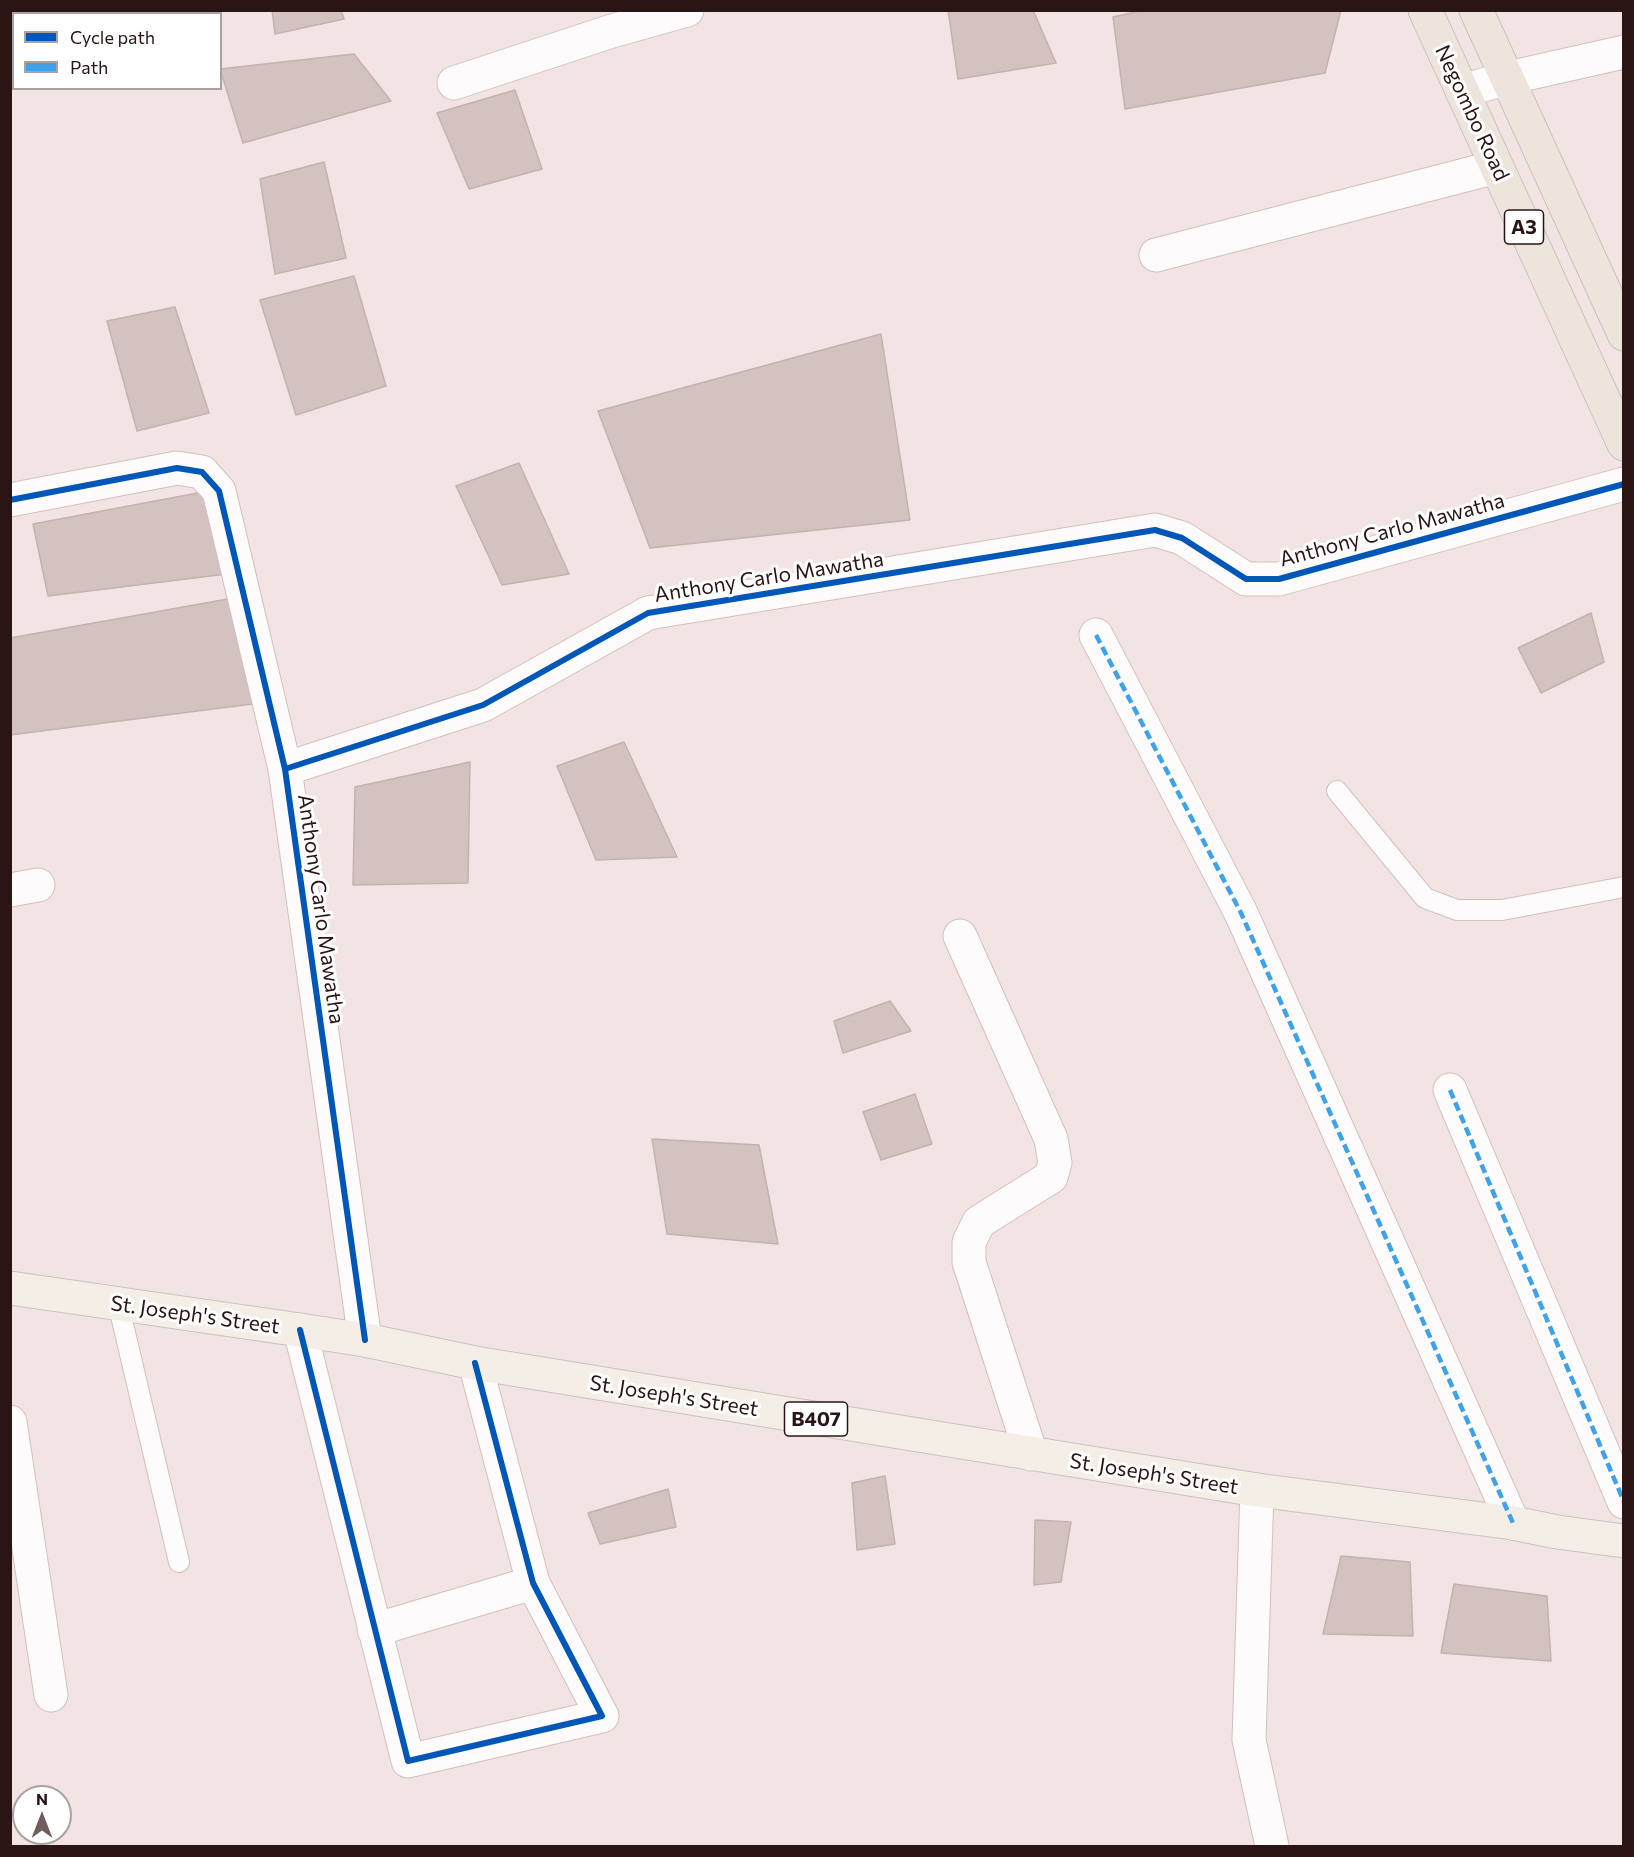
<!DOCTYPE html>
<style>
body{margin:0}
#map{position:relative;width:1634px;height:1857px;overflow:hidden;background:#f2e4e2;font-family:Commissioner,sans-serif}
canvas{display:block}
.frame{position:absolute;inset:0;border:12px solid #2a1414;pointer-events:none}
.legend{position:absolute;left:12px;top:12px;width:210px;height:78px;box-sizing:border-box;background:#fff;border:2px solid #aaa1a1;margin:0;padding:8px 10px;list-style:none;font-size:18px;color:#2a1414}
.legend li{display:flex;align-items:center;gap:12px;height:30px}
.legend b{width:30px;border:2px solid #aaa1a1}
.north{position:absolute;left:12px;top:1785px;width:60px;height:60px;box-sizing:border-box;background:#fff;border:2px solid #aaa1a1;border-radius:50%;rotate:0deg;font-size:16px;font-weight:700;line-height:24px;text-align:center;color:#2a1414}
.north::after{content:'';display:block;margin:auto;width:21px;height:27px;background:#705d5c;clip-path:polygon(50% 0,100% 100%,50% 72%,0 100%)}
</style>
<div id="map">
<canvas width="1634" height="1857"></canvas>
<div class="frame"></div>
<ul class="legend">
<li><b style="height:8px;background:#0057b8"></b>Cycle path</li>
<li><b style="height:8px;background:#3ea2ea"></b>Path</li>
</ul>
<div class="north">N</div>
</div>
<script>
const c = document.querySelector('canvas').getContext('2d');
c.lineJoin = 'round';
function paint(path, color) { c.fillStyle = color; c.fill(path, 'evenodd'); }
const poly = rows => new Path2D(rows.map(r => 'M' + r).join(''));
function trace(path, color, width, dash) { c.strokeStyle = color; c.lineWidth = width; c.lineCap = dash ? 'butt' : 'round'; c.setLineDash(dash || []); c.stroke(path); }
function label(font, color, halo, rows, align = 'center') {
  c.font = font + ' Commissioner,sans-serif'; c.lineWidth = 6; c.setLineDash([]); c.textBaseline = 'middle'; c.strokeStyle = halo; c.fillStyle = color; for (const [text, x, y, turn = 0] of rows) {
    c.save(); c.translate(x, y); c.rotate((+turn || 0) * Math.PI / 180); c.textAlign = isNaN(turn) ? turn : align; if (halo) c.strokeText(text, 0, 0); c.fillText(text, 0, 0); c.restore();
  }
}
const building = poly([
 [137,10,205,10,205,14,138,14,137,10],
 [272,10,341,10,344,19,275,34,272,10],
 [948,10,1033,10,1056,63,958,79,948,10],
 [1144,10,1341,10,1325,73,1125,109,1113,17,1144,10],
 [354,54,391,101,243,143,220,69,354,54],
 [515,90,542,169,469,189,437,113,515,90],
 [324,162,346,258,275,274,260,179,324,162],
 [354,276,386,386,296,415,260,300,354,276],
 [175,307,209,413,137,431,107,321,175,307],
 [881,334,910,520,650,548,598,411,881,334],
 [519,463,569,574,502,585,456,486,519,463],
 [203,492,235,573,48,596,33,524,203,492],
 [239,597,268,702,10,735,10,638,239,597],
 [1591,613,1604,662,1541,693,1518,648,1591,613],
 [624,742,677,857,596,860,557,766,624,742],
 [470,762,468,883,353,885,355,787,470,762],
 [890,1001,911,1031,843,1053,834,1021,890,1001],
 [915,1094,932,1144,881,1160,863,1112,915,1094],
 [652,1139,759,1145,778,1244,667,1234,652,1139],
 [885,1476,895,1544,857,1550,852,1483,885,1476],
 [668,1489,676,1527,600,1544,588,1513,668,1489],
 [1035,1520,1071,1522,1061,1582,1034,1585,1035,1520],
 [1341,1556,1410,1562,1413,1636,1323,1634,1341,1556],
 [1454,1584,1547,1596,1551,1661,1441,1653,1454,1584]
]);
paint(building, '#d4c2c1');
trace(building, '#c3b2b0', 1.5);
const lane = poly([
 [1337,791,1425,898,1457,910,1502,910,1624,887],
 [118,1303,179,1562]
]);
const street = poly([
 [454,83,612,31,687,10],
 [1462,91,1508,78,1624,52],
 [1156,255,1496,167],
 [10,500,177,468,202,472,219,491,285,769,365,1340],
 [1096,635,1241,913,1513,1523],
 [285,769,483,705,648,613,1155,530,1182,538,1246,579,1279,579,1624,484],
 [10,890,38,885],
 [960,936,1051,1139,1055,1163,1051,1177,979,1222,969,1242,969,1262,1031,1454],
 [1450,1090,1624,1502],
 [300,1330,408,1761,602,1716,533,1583,475,1363],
 [10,1422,51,1695],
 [1257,1490,1249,1740,1272,1846],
 [374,1630,533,1583]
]);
const primary = poly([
 [10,1288,300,1330,365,1340,475,1363,1257,1490,1513,1523,1557,1532,1624,1541]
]);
const highway = poly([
 [1425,10,1624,444],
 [1476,10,1624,334]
]);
trace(lane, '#d2c0bf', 22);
trace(street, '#d2c0bf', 35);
trace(primary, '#cbc2c1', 35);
trace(highway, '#cbc2c1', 35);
trace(lane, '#fdfbfb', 20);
trace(street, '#fdfbfb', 33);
trace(primary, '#f4eee7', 33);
trace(highway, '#ede5db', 33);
trace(poly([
 [1096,635,1241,913,1513,1523],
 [1450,1090,1624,1502]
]), '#3ea2ea', 4.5, [9, 4.5]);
trace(poly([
 [10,500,177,468,202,472,219,491,285,769,365,1340],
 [285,769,483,705,648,613,1155,530,1182,538,1246,579,1279,579,1624,484],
 [300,1330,408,1761,602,1716,533,1583,475,1363]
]), '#0057b8', 6);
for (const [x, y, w] of [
 [1524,227,39],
 [816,1419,63]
]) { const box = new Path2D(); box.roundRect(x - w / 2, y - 17, w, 34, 4.5); c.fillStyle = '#fff'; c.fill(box); trace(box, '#2a1414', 1.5); }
label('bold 20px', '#2a1414', null, [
 ["A3",1524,227],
 ["B407",816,1419]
]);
label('21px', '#2a1414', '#fff', [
 ["Negombo Road",1472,113,65],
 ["Anthony Carlo Mawatha",1392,530,-15],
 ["Anthony Carlo Mawatha",769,577,-9],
 ["Anthony Carlo Mawatha",321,909,82],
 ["St. Joseph's Street",195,1315,8],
 ["St. Joseph's Street",674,1396,9],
 ["St. Joseph's Street",1154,1474,9]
]);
</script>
